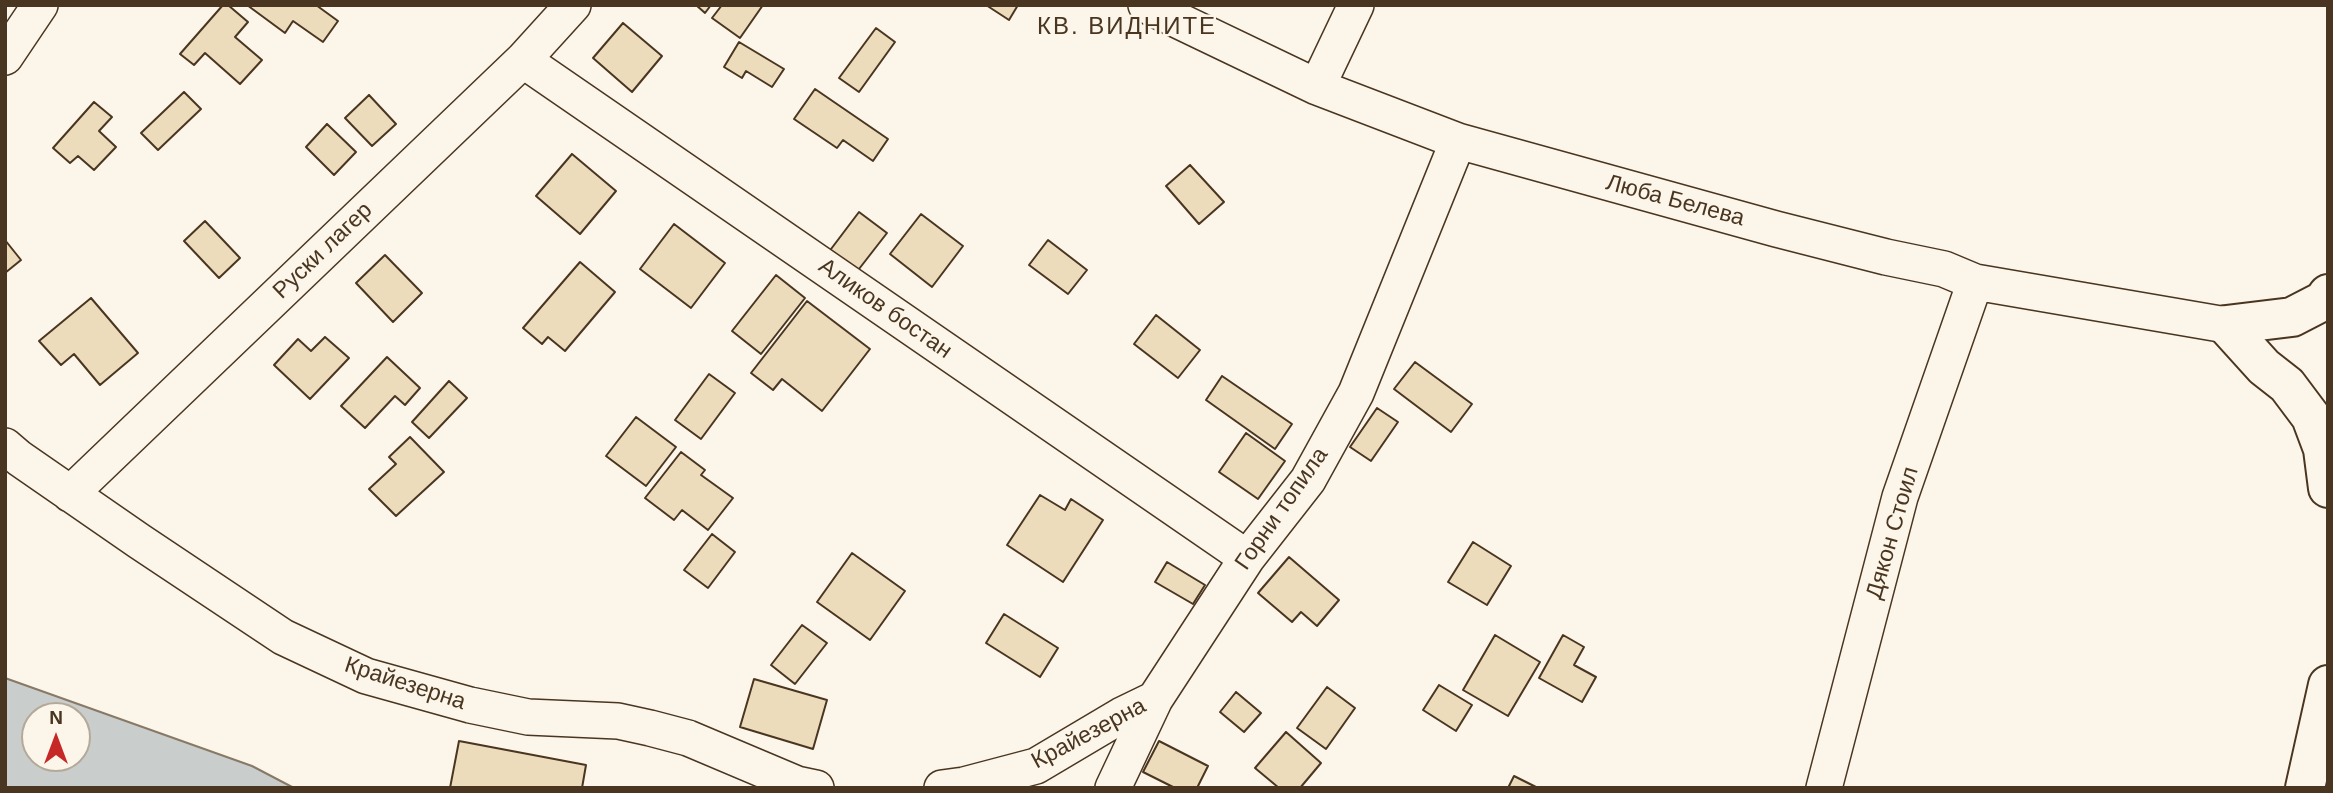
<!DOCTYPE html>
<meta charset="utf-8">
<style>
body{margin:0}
#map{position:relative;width:2333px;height:793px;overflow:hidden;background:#fbf6e9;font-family:Arial,sans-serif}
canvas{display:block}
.frame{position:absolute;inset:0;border:7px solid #4a3520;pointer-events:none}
.north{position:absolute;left:21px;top:702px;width:70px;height:70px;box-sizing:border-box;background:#fbf6e9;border:2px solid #b4a999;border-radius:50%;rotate:0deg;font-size:19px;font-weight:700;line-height:28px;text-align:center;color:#4a3520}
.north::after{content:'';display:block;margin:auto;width:24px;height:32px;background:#c62828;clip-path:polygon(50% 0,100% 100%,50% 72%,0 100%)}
</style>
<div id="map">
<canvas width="2333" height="793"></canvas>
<div class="frame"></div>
<div class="north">N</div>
</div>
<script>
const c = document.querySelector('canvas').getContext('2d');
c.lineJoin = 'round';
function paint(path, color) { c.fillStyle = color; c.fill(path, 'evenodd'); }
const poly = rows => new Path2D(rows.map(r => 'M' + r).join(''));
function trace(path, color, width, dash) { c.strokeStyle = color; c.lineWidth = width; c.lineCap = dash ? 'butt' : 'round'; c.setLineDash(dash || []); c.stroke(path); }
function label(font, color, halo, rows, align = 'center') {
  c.font = font + ' Arial,sans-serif'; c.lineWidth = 5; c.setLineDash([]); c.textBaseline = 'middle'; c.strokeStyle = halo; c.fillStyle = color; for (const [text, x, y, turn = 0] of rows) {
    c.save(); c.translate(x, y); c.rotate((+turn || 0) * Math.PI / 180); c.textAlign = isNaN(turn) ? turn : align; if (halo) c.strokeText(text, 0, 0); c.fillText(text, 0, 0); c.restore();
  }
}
const water = poly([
 [5,678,252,766,294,788,5,788,5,678],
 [35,716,77,716,77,758,35,758,35,716]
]);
paint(water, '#c9cecd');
trace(water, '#887966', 2);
const building = poly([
 [223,5,228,5,248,22,235,37,262,60,240,84,205,53,194,65,180,54,223,5],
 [247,5,316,5,338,21,323,42,293,21,285,33,247,5],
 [696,5,711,5,705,13,696,5],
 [722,5,763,5,740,38,712,18,722,5],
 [986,5,1018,5,1009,20,986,5],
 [623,23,662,56,632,92,593,58,623,23],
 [876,28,895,42,859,92,839,78,876,28],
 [739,42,784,69,772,87,746,71,742,78,724,67,739,42],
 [815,89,888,139,873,161,843,140,837,148,794,119,815,89],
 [184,92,201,109,158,150,141,133,184,92],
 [369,95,396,124,372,146,345,118,369,95],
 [94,102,112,117,99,131,116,147,94,170,78,156,70,163,53,148,94,102],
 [327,124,356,152,334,175,306,147,327,124],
 [572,154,616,191,580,234,536,196,572,154],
 [1190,165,1224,202,1199,224,1166,186,1190,165],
 [859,212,887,233,852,278,825,257,859,212],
 [921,214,963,246,932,287,890,254,921,214],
 [205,221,240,258,219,278,184,241,205,221],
 [674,224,725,263,691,308,640,269,674,224],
 [5,240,21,260,5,273,5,240],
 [1048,240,1087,270,1068,294,1029,265,1048,240],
 [385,255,422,293,393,322,356,283,385,255],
 [580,262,615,292,565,351,548,337,542,344,523,328,580,262],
 [776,275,805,298,761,354,732,331,776,275],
 [91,298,138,353,100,385,74,354,61,365,39,341,91,298],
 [807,301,870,349,822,411,782,379,773,390,751,373,807,301],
 [1156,315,1200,350,1178,378,1134,344,1156,315],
 [325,337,349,358,310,399,274,365,298,339,311,351,325,337],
 [387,357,420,388,405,405,395,396,365,428,341,406,387,357],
 [1415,362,1472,404,1451,432,1394,389,1415,362],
 [709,374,735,393,701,439,675,420,709,374],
 [1222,376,1292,424,1275,449,1206,400,1222,376],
 [449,381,467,398,429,438,412,422,449,381],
 [1377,408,1398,422,1371,461,1350,447,1377,408],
 [636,417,676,447,646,486,606,456,636,417],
 [1246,433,1285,461,1258,499,1219,472,1246,433],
 [410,437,444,472,396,516,369,489,396,464,389,457,410,437],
 [681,452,705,470,701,475,733,498,708,530,682,510,674,520,645,498,681,452],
 [1040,495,1065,510,1071,499,1103,520,1063,582,1007,545,1040,495],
 [712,534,735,552,708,588,684,570,712,534],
 [1473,542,1511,566,1487,605,1448,582,1473,542],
 [852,553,905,591,870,640,817,602,852,553],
 [1289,557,1339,600,1317,626,1301,612,1292,622,1258,593,1289,557],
 [1167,562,1205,585,1193,604,1155,582,1167,562],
 [1004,614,1058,648,1040,677,986,643,1004,614],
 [802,625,827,643,795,684,771,665,802,625],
 [1495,635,1540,662,1508,716,1463,690,1495,635],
 [1563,635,1584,647,1574,665,1596,677,1582,702,1539,678,1563,635],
 [754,679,827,700,813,749,740,727,754,679],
 [1439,685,1472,705,1456,731,1423,710,1439,685],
 [1327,687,1355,708,1326,749,1297,728,1327,687],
 [1236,692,1261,713,1244,732,1220,712,1236,692],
 [1286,732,1321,763,1300,788,1279,788,1255,768,1286,732],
 [459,741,586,765,582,788,450,788,459,741],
 [1159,741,1208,766,1197,788,1175,788,1143,772,1159,741],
 [1514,776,1538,788,1508,788,1514,776]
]);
paint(building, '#ecdcbc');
trace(building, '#4a3520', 2);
const minor = poly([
 [1146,5,1317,87,1458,141,1776,229,1886,257,1944,269,1975,282,2226,325],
 [5,57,40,5],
 [523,60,1247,558],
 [1317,87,1356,5],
 [5,446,19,458,139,541,283,637,366,676,470,705,528,717,618,721,650,728,688,738,797,784,816,788],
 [70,494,523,60,573,5],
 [942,788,964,785,1036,766,1122,715,1155,699],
 [1113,788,1155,699,1247,558,1308,480,1356,393,1458,141],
 [1824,788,1900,497,1975,282]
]);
const trunk = poly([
 [2226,325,2264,367,2287,385,2311,417,2323,449,2328,488],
 [2226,325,2292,317,2323,301,2328,294],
 [2305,788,2328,685]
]);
trace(minor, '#4a3520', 38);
trace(trunk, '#4a3520', 42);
trace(minor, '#fbf6e9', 35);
trace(trunk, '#fbf6e9', 38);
label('23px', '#4a3520', '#fbf6e9', [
 ["Люба Белева",1675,201,15],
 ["Руски лагер",323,251,-44],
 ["Аликов бостан",885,309,35],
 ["Горни топила",1282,509,-55],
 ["Дякон Стоил",1893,533,-74],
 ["Крайезерна",405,684,18],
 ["Крайезерна",1089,734,-28]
]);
c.letterSpacing = '2px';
label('24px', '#4a3520', '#fbf6e9', [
 ["КВ. ВИДНИТЕ",1127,27]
]);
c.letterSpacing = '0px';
</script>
